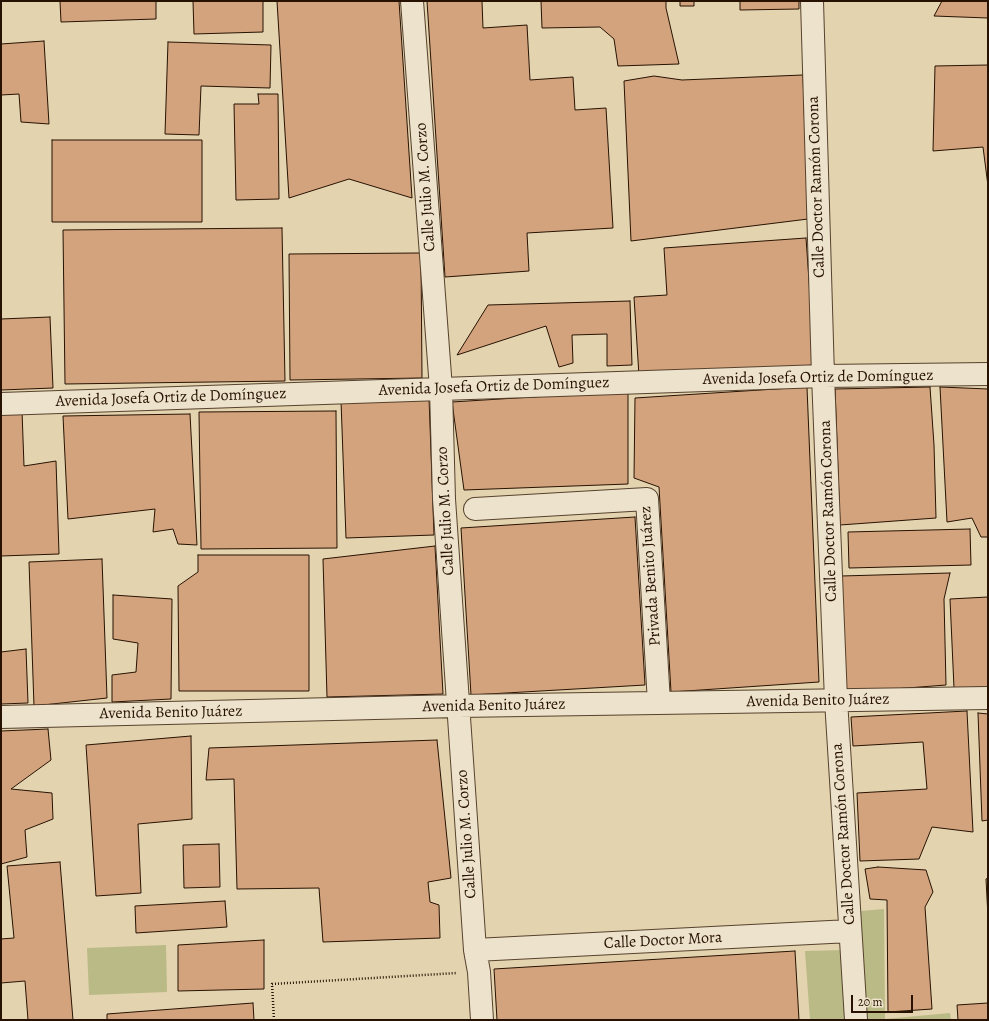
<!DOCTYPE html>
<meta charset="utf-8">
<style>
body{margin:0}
#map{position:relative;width:989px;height:1021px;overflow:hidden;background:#e3d3af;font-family:Alegreya,serif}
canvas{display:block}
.frame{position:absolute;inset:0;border:2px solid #271202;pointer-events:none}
.scale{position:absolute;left:851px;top:995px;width:62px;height:18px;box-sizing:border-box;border:2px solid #271202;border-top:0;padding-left:5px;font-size:12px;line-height:14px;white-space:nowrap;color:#271202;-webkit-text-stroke:3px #ede2cb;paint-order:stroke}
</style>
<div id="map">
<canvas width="989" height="1021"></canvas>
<div class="frame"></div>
<div class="scale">20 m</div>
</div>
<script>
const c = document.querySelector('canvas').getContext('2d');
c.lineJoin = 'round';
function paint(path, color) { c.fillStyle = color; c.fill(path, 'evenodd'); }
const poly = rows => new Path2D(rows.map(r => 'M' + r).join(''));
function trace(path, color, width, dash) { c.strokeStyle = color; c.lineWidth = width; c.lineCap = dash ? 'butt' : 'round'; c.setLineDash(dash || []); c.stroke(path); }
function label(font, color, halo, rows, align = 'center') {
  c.font = font + ' Alegreya,serif'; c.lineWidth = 3; c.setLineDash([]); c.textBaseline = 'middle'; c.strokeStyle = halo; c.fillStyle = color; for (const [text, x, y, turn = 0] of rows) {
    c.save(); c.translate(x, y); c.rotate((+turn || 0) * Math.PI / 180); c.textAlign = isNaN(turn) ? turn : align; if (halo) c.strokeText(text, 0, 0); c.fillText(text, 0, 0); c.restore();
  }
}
paint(poly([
 [884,909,885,1019,950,1013,951,1020,866,1020,861,911],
 [166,945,167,992,89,995,87,948],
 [846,950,850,1020,810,1020,805,951]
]), '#baba86');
const building = poly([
 [60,1,156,1,156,19,61,22,60,1],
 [193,1,263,1,263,32,194,34,193,1],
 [277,1,399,1,412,198,349,179,289,198,277,1],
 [427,1,482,1,483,28,527,25,530,80,573,77,575,110,606,108,613,228,527,233,529,271,445,277,427,1],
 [541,1,666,1,666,8,679,64,618,66,614,39,600,27,542,28,541,1],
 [680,1,694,1,694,6,680,6,680,1],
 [740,1,799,1,799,9,740,10,740,1],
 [942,1,988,1,988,18,934,16,942,1],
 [44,41,49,124,21,122,19,94,1,95,1,44,44,41],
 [168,42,271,45,270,88,201,86,199,135,165,134,168,42],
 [988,65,988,186,983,147,933,151,935,66,988,65],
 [803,75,808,219,631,241,624,81,654,76,682,80,803,75],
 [258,94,278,94,279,199,236,200,234,104,259,104,258,94],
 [52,140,202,140,202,222,52,222,52,140],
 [282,228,285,381,65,384,63,230,282,228],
 [806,238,815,365,639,376,634,297,667,295,664,248,806,238],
 [421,253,422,378,290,380,289,254,421,253],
 [630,301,632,365,607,366,607,334,572,335,573,363,559,367,546,326,457,355,488,305,630,301],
 [50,317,53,388,1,390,1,319,50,317],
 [807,387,819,682,671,692,659,487,634,478,635,398,807,387],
 [930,387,934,445,936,518,840,525,835,389,930,387],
 [940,387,988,389,988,537,981,537,972,518,947,522,940,387],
 [628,391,628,484,464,490,452,402,628,391],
 [429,398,434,535,346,538,341,401,429,398],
 [22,411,24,466,56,461,59,554,1,556,1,412,22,411],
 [336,411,337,548,201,549,199,412,336,411],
 [190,414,197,545,178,544,173,529,153,532,155,509,68,519,63,416,190,414],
 [635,517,645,685,471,695,461,528,635,517],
 [970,529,971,565,849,568,848,532,970,529],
 [435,546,443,694,327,697,323,559,435,546],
 [198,555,309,555,309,691,179,691,178,586,198,572,198,555],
 [102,559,107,698,34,706,29,562,102,559],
 [950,573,944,599,946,685,842,693,841,576,950,573],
 [113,595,172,599,171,699,112,702,112,675,136,672,138,643,113,639,113,595],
 [988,597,988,687,954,688,950,599,988,597],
 [26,649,28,703,1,704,1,652,26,649],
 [967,711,973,832,932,827,919,859,860,861,857,793,927,789,923,742,853,746,851,717,967,711],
 [978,713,988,714,988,820,982,821,978,713],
 [48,729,51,760,11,789,52,793,53,819,25,830,27,857,1,864,1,731,48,729],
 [191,736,192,819,138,824,141,893,96,896,86,745,191,736],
 [437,740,451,878,428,882,430,902,439,905,440,938,323,942,319,888,237,889,234,779,206,780,209,748,437,740],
 [219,844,220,887,184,888,183,845,219,844],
 [60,862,73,1020,28,1020,25,981,1,983,1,939,14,938,7,866,60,862],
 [878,867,926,870,933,892,925,907,932,1009,888,1012,887,900,870,899,865,869,878,867],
 [988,878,988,917,986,879,988,878],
 [225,901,227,927,136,933,135,906,225,901],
 [264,940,264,989,178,991,178,945,264,940],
 [795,951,799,1020,497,1020,494,969,795,951],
 [253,1003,254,1020,107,1020,107,1014,253,1003],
 [988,1003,988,1020,958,1020,957,1005,988,1003]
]);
paint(building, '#d3a37e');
trace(building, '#271202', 1);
const minor = poly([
 [412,1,441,389,444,499,475,950,479,972,482,1020],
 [812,1,823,376,836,700,856,1020],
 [1,404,823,376,988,374],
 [475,509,647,499,659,703],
 [1,717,458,706,988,698],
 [475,950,850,931]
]);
trace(minor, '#56422d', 24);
trace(poly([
 [274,1020,272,984,457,973]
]), '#271202', 2.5, [1, 2]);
trace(minor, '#ede2cb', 22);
label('16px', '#271202', '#ede2cb', [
 ["Calle Julio M. Corzo",426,187,-94],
 ["Calle Doctor Ramón Corona",817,187,-92],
 ["Avenida Josefa Ortiz de Domínguez",818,378,-1],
 ["Avenida Josefa Ortiz de Domínguez",494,387,-2],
 ["Avenida Josefa Ortiz de Domínguez",171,398,-2],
 ["Calle Julio M. Corzo",446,511,-93],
 ["Calle Doctor Ramón Corona",829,511,-92],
 ["Privada Benito Juárez",651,576,-94],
 ["Avenida Benito Juárez",818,701,-1],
 ["Avenida Benito Juárez",494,706,-1],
 ["Avenida Benito Juárez",171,713,-1],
 ["Calle Julio M. Corzo",467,834,-94],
 ["Calle Doctor Ramón Corona",844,834,-94],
 ["Calle Doctor Mora",663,941,-3]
]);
</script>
